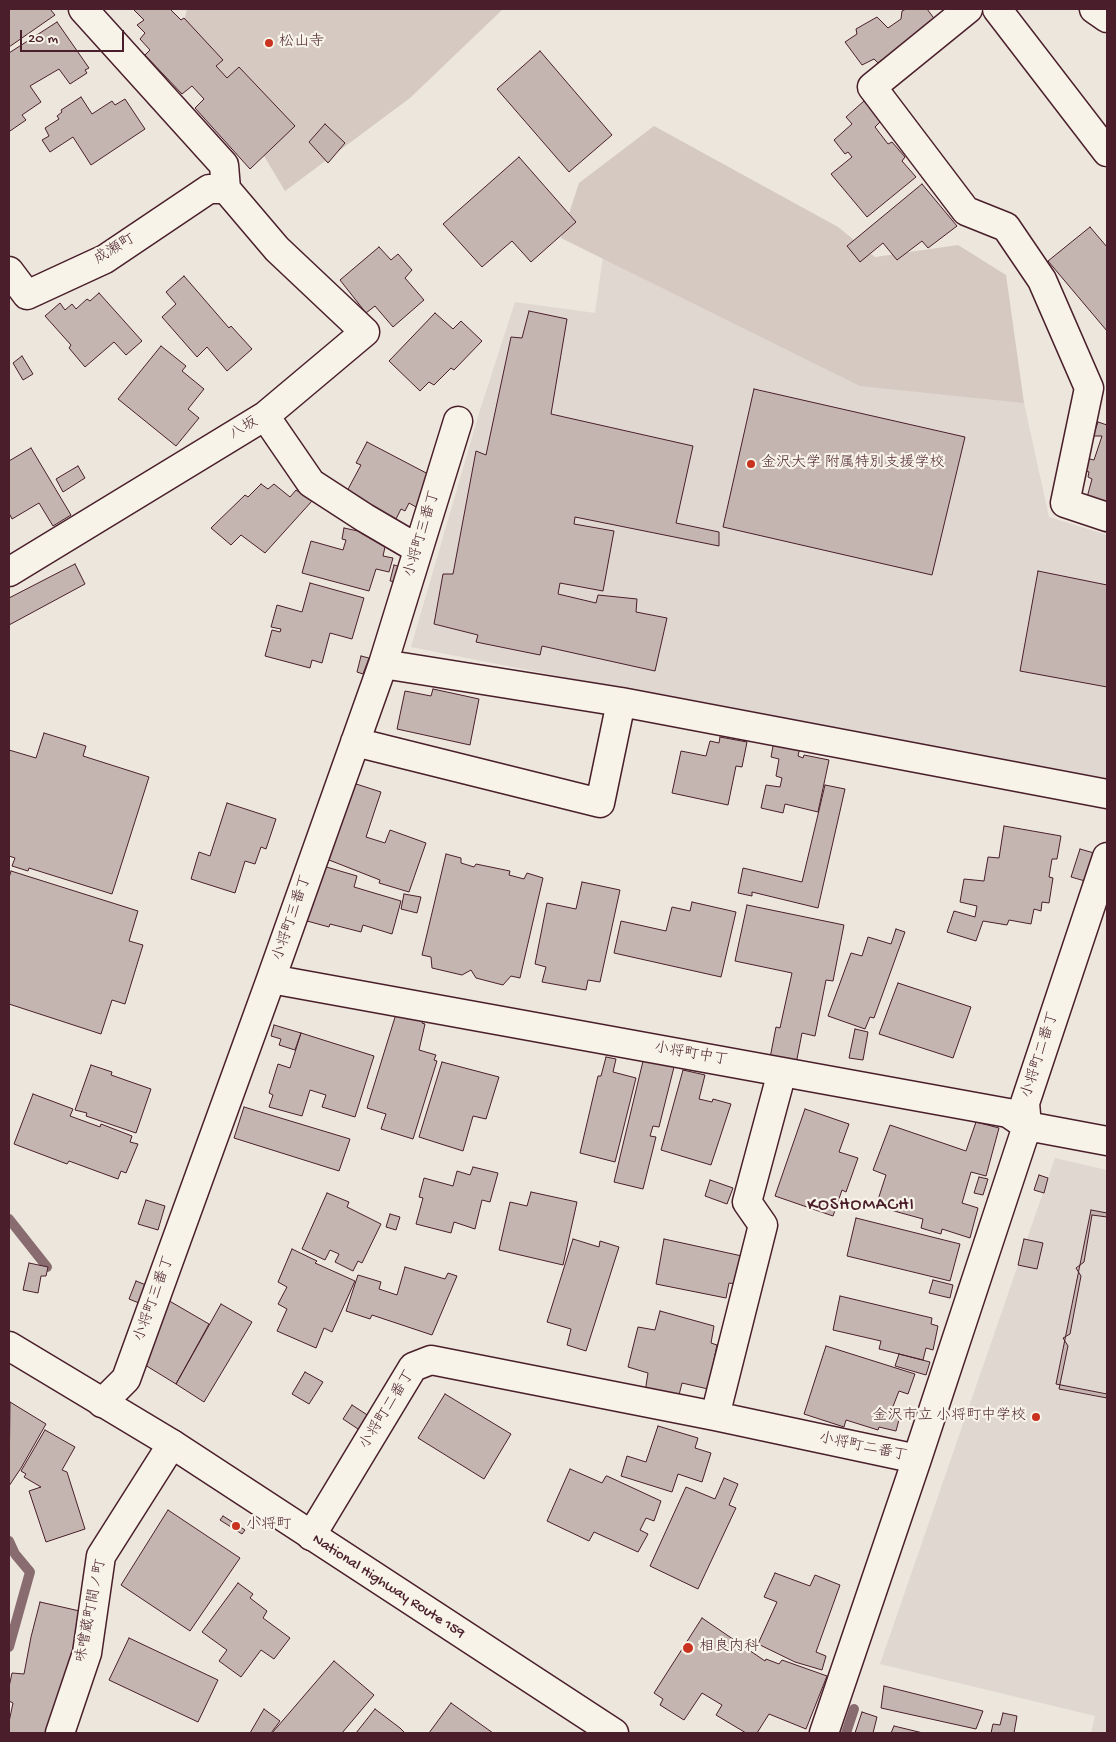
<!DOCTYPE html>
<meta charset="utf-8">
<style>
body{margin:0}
#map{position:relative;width:1116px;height:1742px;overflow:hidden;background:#ece6dd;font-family:"Gochi Hand",sans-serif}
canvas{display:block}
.frame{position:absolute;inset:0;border:10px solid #4a1f2b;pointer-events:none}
.scale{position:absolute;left:20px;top:30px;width:104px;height:22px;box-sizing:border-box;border:2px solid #4a1f2b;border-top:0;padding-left:6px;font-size:15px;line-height:18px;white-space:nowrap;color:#4a1f2b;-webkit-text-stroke:4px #f7f3e8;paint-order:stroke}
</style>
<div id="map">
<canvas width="1116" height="1742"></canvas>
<div class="frame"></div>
<div class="scale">20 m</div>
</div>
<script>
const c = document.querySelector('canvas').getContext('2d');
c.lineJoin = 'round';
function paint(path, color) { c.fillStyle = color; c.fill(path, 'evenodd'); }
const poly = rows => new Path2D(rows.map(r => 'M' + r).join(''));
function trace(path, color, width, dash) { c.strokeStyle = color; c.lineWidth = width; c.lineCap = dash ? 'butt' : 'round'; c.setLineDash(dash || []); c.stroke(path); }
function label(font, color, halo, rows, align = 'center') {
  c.font = font + ' "Gochi Hand","Klee One",sans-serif'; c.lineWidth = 4.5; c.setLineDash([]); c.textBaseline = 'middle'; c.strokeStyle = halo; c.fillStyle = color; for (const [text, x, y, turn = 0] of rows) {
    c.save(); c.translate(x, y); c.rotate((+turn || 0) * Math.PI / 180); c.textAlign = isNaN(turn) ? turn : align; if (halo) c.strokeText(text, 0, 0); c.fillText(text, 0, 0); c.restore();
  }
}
paint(poly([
 [604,249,1024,403,1049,517,1107,535,1107,784,411,647,480,410,515,302,595,313],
 [1055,1158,1107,1170,1107,1733,1091,1733,1095,1716,880,1664]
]), '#e0d7d0');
paint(poly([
 [187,9,503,9,410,98,285,191,184,22],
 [654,126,838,227,875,257,958,245,1006,275,1024,403,860,386,561,238,579,183]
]), '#d5c9c2');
trace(poly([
 [9,1219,47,1267],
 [9,1541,15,1554,30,1572,9,1647],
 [846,1733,854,1709]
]), '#896c6f', 10);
const building = poly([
 [9,9,50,9,55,15,9,47,9,9],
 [133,9,170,9,181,20,184,18,223,60,216,66,227,78,239,67,295,126,250,169,195,108,204,99,192,86,182,94,145,55,150,50,140,39,145,33,137,25,144,20,133,9],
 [906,9,927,9,936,21,878,63,874,59,862,65,845,42,857,34,856,29,877,17,888,28,901,19,902,11,906,9],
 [57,22,89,68,85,70,87,73,70,84,59,69,30,86,41,102,22,115,26,120,10,131,9,129,9,53,57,22],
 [540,51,612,135,569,172,497,89,540,51],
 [81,97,92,114,112,101,115,105,125,99,145,129,91,165,73,137,50,152,42,140,49,136,45,128,59,119,57,116,62,112,61,110,81,97],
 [864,101,881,121,875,127,888,144,892,142,905,157,902,161,916,177,867,217,831,174,852,157,848,152,845,154,834,140,852,124,846,117,864,101],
 [325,124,345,143,328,163,309,142,325,124],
 [519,157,576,222,531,262,512,241,482,267,443,224,519,157],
 [922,184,957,226,928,248,922,241,897,260,883,243,860,262,847,246,922,184],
 [1090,227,1107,247,1107,331,1048,261,1090,227],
 [379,247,391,260,398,254,412,270,405,278,424,300,393,327,375,306,366,313,340,280,379,247],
 [184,276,229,328,231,326,252,349,227,371,207,347,197,357,162,317,176,304,166,292,184,276],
 [99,293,142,341,126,355,114,342,85,367,69,348,71,345,45,316,60,303,65,310,72,304,76,309,87,299,90,301,99,293],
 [529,311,567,319,551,414,693,446,676,523,719,532,719,546,575,517,574,524,614,531,603,591,560,583,558,594,596,603,598,595,637,599,636,612,667,618,655,671,542,646,540,655,476,642,478,635,434,624,443,574,453,574,476,451,486,455,511,337,522,338,529,311],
 [435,313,453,329,461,321,482,341,454,370,451,368,434,385,429,382,420,391,389,361,435,313],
 [161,346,186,366,182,371,204,389,188,409,199,418,176,446,118,399,161,346],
 [22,356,33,374,23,380,13,363,22,356],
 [754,389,965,437,932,575,723,527,754,389],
 [1098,422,1107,425,1107,507,1086,501,1092,479,1088,477,1089,472,1084,470,1086,458,1094,460,1102,436,1093,436,1098,422],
 [367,442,432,476,416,507,409,503,405,511,401,509,396,519,354,498,347,491,361,465,356,463,367,442],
 [31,448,71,515,53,526,39,503,12,519,9,513,9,461,31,448],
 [78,466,85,478,63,492,56,479,78,466],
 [261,484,268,489,274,484,290,497,296,490,312,501,265,553,241,535,231,545,211,528,245,495,248,497,261,484],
 [344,528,358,531,385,547,383,556,393,558,389,572,376,569,369,591,302,573,311,541,343,550,346,540,342,539,344,528],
 [75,564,85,584,9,625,9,598,75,564],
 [394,565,401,567,396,582,390,581,394,565],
 [1038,571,1107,585,1107,687,1020,671,1038,571],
 [310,583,364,598,352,639,330,633,322,663,312,660,310,668,265,656,272,630,280,632,281,629,271,627,277,605,302,612,310,583],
 [361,656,369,658,363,674,357,672,361,656],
 [433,689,479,699,470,745,397,729,405,691,431,696,433,689],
 [44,733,86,746,83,756,149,777,112,894,29,868,28,871,12,866,15,858,9,856,9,750,36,758,44,733],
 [720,737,747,742,742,767,736,766,728,805,672,793,681,751,706,756,710,741,719,743,720,737],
 [774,741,800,747,798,756,803,758,804,755,829,760,818,812,785,804,783,813,761,808,766,785,780,787,782,778,776,776,779,759,771,757,774,741],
 [350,782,381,792,366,837,385,843,390,830,426,843,409,892,379,883,380,880,329,860,342,820,350,782],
 [825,785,845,789,818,908,752,892,752,896,738,893,743,868,802,882,825,785],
 [227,803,276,819,266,849,261,847,255,864,245,861,235,893,191,879,199,852,210,856,227,803],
 [1004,826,1061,836,1057,859,1052,859,1049,877,1053,878,1049,903,1042,902,1041,911,1034,909,1031,924,1009,920,1007,925,983,921,976,941,947,932,954,911,975,917,977,906,960,902,964,879,984,881,988,857,999,858,1004,826],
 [1080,849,1094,853,1085,881,1071,877,1080,849],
 [446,854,461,858,461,863,474,867,476,864,510,871,509,875,524,879,527,873,543,878,520,978,511,976,503,985,476,978,471,970,462,975,432,968,431,957,422,955,446,854],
 [323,866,357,876,354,887,401,901,392,934,363,925,361,932,330,924,329,927,307,921,323,866],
 [11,871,138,911,129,941,143,945,125,1004,112,1000,101,1034,9,1004,9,878,11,871],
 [582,882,620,890,600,982,588,980,586,990,542,982,546,967,535,964,547,903,576,909,582,882],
 [404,894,421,897,417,913,401,909,404,894],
 [692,902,736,912,721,977,614,953,621,921,666,931,672,907,690,911,692,902],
 [747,905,844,925,833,981,826,980,815,1036,802,1033,796,1064,770,1058,776,1027,780,1028,792,973,735,961,747,905],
 [896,929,905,932,874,1018,870,1017,865,1029,828,1016,851,953,862,956,868,937,891,944,896,929],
 [898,983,971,1007,953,1058,879,1034,898,983],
 [410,1012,424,1017,422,1023,425,1024,419,1050,436,1055,434,1060,437,1061,413,1139,381,1129,386,1114,367,1108,396,1014,408,1019,410,1012],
 [274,1025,301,1033,295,1050,279,1045,281,1039,271,1036,274,1025],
 [855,1029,868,1032,863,1060,849,1058,855,1029],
 [301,1033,374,1056,355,1117,322,1107,326,1095,310,1090,302,1116,269,1107,273,1095,269,1093,278,1064,290,1068,301,1033],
 [606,1057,616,1059,613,1072,636,1078,615,1162,580,1153,598,1076,601,1076,606,1057],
 [644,1057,675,1063,659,1127,653,1126,650,1136,656,1137,643,1189,614,1182,644,1057],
 [442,1062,499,1077,486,1119,473,1116,463,1151,419,1137,442,1062],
 [91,1065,112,1072,111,1075,151,1089,136,1133,86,1116,87,1113,75,1110,91,1065],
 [683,1070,705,1075,699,1099,712,1102,713,1099,731,1104,711,1165,661,1150,683,1070],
 [33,1094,73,1109,70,1116,100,1127,101,1124,132,1136,130,1142,138,1144,126,1173,121,1171,118,1179,69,1161,67,1164,14,1144,33,1094],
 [244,1107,350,1139,339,1171,234,1138,244,1107],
 [805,1109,849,1124,839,1152,858,1158,846,1192,842,1190,833,1216,775,1196,805,1109],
 [976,1122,999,1128,986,1176,971,1172,962,1203,978,1208,970,1238,942,1229,941,1234,921,1228,923,1219,876,1206,886,1175,873,1170,890,1125,966,1151,976,1122],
 [473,1167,498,1173,490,1202,482,1200,475,1229,454,1222,451,1233,416,1224,423,1198,419,1197,424,1178,453,1186,457,1171,470,1175,473,1167],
 [1039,1175,1048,1178,1044,1193,1034,1190,1039,1175],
 [979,1177,988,1179,983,1195,974,1193,979,1177],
 [710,1180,733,1188,727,1204,705,1196,710,1180],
 [531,1192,577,1202,563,1265,499,1250,510,1202,527,1206,531,1192],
 [327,1193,349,1202,347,1207,381,1224,362,1263,358,1261,353,1271,335,1262,339,1254,330,1250,325,1260,302,1249,327,1193],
 [146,1200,165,1206,158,1230,138,1224,146,1200],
 [1091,1210,1107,1213,1107,1394,1056,1384,1091,1210],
 [390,1214,400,1217,396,1230,386,1227,390,1214],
 [1092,1215,1107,1217,1107,1398,1059,1389,1068,1346,1063,1338,1070,1334,1081,1276,1076,1268,1084,1262,1092,1215],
 [856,1218,960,1244,950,1281,847,1256,856,1218],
 [573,1239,599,1247,600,1241,619,1247,586,1351,567,1345,571,1329,547,1322,573,1239],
 [664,1239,742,1256,737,1284,729,1283,726,1298,656,1284,664,1239],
 [1024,1239,1043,1243,1037,1269,1018,1265,1024,1239],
 [292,1249,317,1261,315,1263,355,1281,332,1332,324,1328,316,1348,277,1331,287,1309,278,1304,287,1287,278,1282,292,1249],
 [29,1263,48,1267,46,1276,41,1276,38,1293,23,1290,29,1263],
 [405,1267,445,1279,448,1273,457,1276,432,1335,372,1315,370,1319,346,1311,358,1275,381,1282,379,1289,397,1295,405,1267],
 [933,1280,953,1285,950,1298,929,1293,933,1280],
 [136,1281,151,1287,144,1305,129,1299,136,1281],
 [840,1296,932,1318,931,1324,938,1326,933,1350,926,1348,923,1360,879,1349,881,1341,833,1330,840,1296],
 [166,1299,209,1324,176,1384,145,1365,166,1299],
 [221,1304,252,1322,204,1402,176,1384,221,1304],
 [660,1311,714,1326,711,1343,717,1345,708,1389,682,1383,678,1399,645,1392,648,1373,628,1367,638,1327,655,1330,660,1311],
 [826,1346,915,1374,908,1394,899,1391,892,1409,901,1412,896,1431,879,1427,878,1430,846,1420,844,1427,804,1414,826,1346],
 [899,1354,930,1362,926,1375,895,1366,899,1354],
 [305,1372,323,1382,309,1404,292,1394,305,1372],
 [445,1394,511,1434,484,1479,418,1438,445,1394],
 [10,1402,46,1424,21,1468,9,1486,10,1402],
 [352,1405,372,1418,364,1433,343,1419,352,1405],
 [658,1426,698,1438,695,1448,711,1453,702,1482,678,1474,672,1492,621,1476,627,1456,646,1462,658,1426],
 [45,1430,75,1447,62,1470,67,1472,85,1529,46,1542,29,1491,41,1487,24,1477,26,1474,21,1471,45,1430],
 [570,1469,602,1483,606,1476,607,1476,661,1501,654,1521,646,1518,640,1530,648,1534,638,1552,594,1532,589,1541,547,1521,570,1469],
 [724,1478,738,1484,729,1505,736,1508,698,1589,650,1566,686,1487,715,1499,724,1478],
 [168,1510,240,1558,190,1631,121,1585,168,1510],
 [223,1516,245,1530,242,1534,220,1520,223,1516],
 [775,1573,810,1586,815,1575,840,1585,816,1652,826,1656,822,1670,795,1662,758,1644,777,1602,764,1597,775,1573],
 [238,1583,253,1594,250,1598,267,1611,263,1618,290,1638,274,1659,261,1650,241,1677,219,1661,227,1650,202,1632,238,1583],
 [40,1602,84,1612,47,1733,9,1733,9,1722,13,1703,9,1701,9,1687,12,1673,24,1674,31,1637,40,1602],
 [702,1618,765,1661,766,1659,779,1664,782,1660,827,1676,806,1729,769,1714,757,1733,746,1733,716,1715,722,1705,702,1693,684,1720,660,1705,663,1699,654,1693,702,1618],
 [129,1638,218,1680,198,1722,109,1680,129,1638],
 [334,1661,374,1695,342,1733,272,1733,334,1661],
 [884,1686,983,1711,976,1729,881,1708,884,1686],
 [451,1703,493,1733,429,1733,451,1703],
 [264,1709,280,1721,271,1733,250,1733,264,1709],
 [375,1709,400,1728,405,1733,356,1733,375,1709],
 [862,1712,877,1717,873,1733,855,1733,862,1712],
 [1003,1713,1017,1716,1014,1733,991,1733,993,1724,1000,1725,1003,1713],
 [894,1726,923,1733,891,1733,894,1726]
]);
paint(building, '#c4b5b0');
trace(building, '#4a1f2b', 1);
const minor = poly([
 [968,9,872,87,966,211,1006,227,1042,280,1089,388,1065,503,1107,517],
 [1094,9,1107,18],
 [9,271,27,295,105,259,209,189,226,189],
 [265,416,311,483,365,518,418,549],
 [9,572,265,416,365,332,277,249,226,189,224,165,83,9],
 [383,664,621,702,1107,794],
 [355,742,600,803,621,702],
 [271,979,1008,1113,1027,1126,1107,1141],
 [102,1403,126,1379,271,979,383,664,458,421],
 [715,1416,763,1225,747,1202,782,1072],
 [311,1536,413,1367,431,1360,715,1416,917,1459],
 [60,1733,87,1653,101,1556,172,1444],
 [824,1733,917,1459,1027,1126,1025,1103,1107,857]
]);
const major = poly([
 [997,9,1107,152]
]);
const highway = poly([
 [9,1346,172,1444,614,1733]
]);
trace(minor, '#4a1f2b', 31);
trace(major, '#4a1f2b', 31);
trace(highway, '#4a1f2b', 31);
trace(minor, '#f7f3e8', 28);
trace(major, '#f7f3e8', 28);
trace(highway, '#f7f3e8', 28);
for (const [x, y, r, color] of [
 [269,43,5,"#c8321e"],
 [751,464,5,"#c8321e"],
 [1036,1417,5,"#c8321e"],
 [236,1526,5,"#c8321e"],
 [688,1648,6,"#c8321e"]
]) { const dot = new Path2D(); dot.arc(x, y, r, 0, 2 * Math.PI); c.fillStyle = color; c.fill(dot); trace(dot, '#f7f3e8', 2); }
label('15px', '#4a1f2b', '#f7f3e8', [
 ["松山寺",279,43],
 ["金沢大学 附属特別支援学校",761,464],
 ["金沢市立 小将町中学校",1026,1417,"right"],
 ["小将町",246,1526],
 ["相良内科",699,1648]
], 'left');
label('15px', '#4a1f2b', '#f7f3e8', [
 ["成瀬町",115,250,-31],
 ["八坂",244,429,-31],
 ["小将町三番丁",423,534,-73],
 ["小将町三番丁",293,918,-71],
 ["小将町中丁",691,1055,10],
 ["小将町二番丁",1041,1055,-72],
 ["小将町三番丁",155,1299,-70],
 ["小将町二番丁",388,1410,-58],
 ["小将町二番丁",863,1448,12],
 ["National Highway Route 159",388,1587,33],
 ["味噌蔵町間ノ町",92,1611,-79]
]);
c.letterSpacing = '1px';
label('18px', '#4a1f2b', '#f7f3e8', [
 ["KOSHOMACHI",861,1206]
]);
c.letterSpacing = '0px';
</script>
